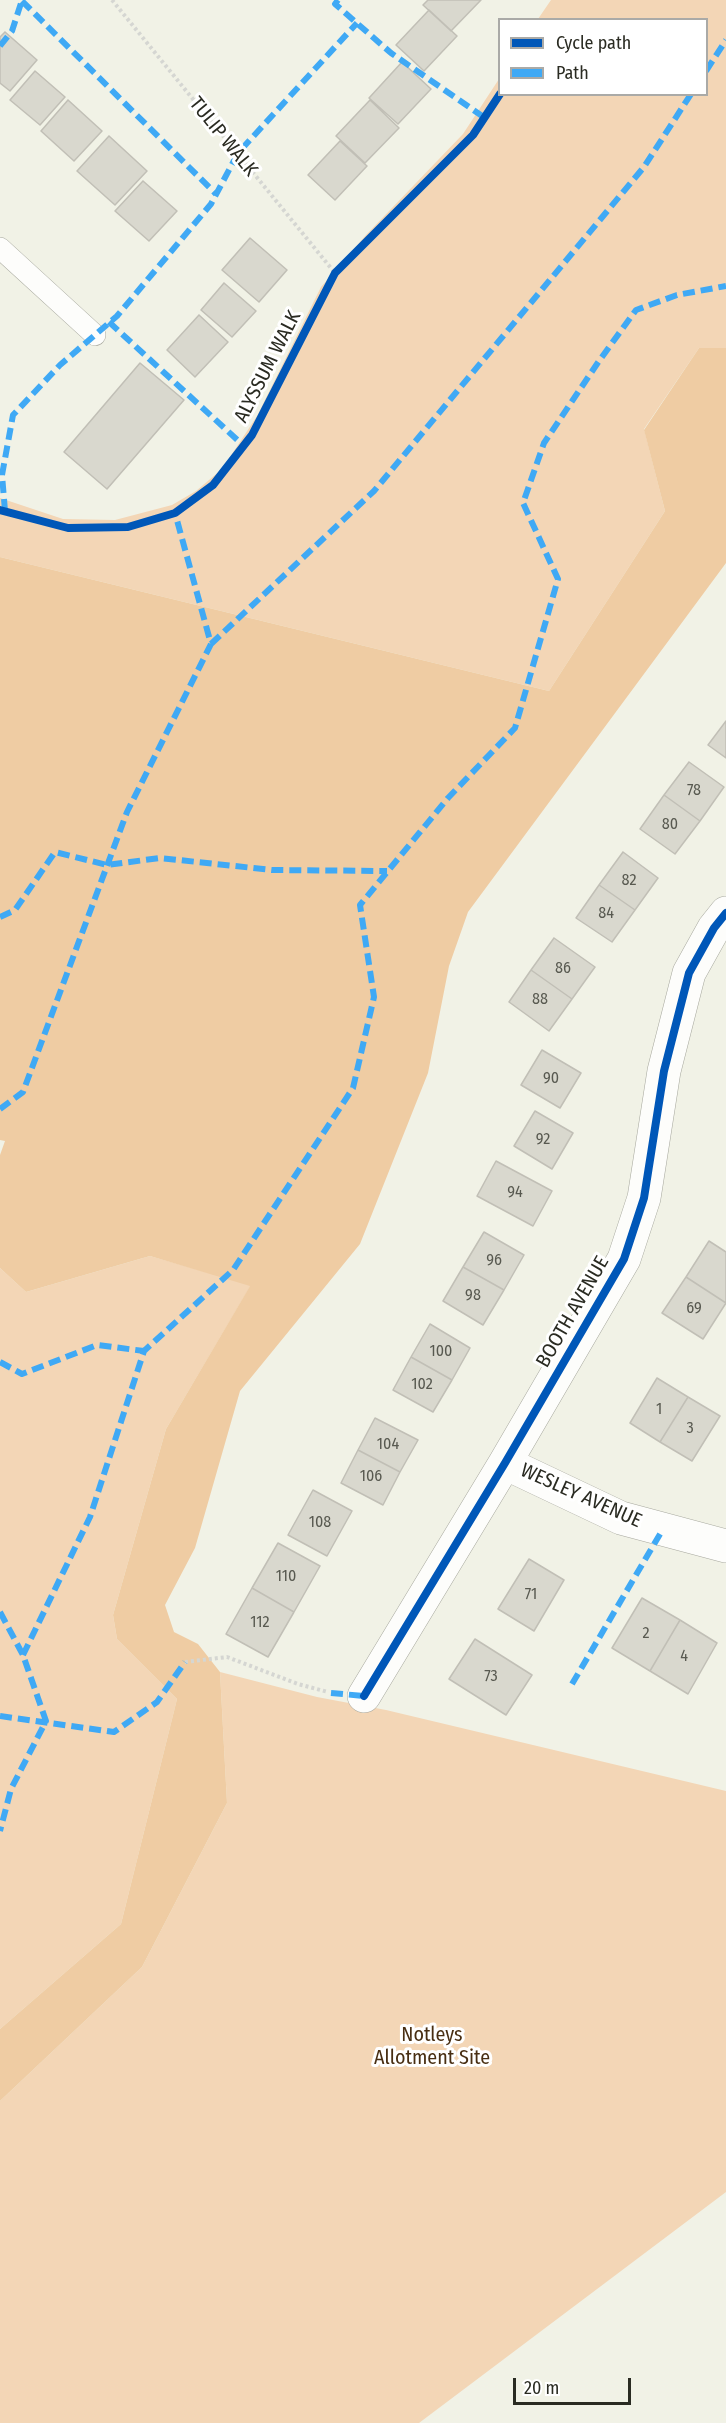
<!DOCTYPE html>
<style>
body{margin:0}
#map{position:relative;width:726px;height:2423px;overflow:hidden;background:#f1f2e6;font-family:"Fira Sans Condensed",sans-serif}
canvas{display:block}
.legend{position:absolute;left:498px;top:18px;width:210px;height:78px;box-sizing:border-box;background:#fff;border:2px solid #aaaaa7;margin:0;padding:8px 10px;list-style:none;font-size:18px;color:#2a2b22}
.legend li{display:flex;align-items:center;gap:12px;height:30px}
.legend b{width:30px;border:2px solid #aaaaa7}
.scale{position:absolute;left:513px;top:2378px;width:118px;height:27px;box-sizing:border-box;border:3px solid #2a2b22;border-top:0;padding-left:8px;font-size:18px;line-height:21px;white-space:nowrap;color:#2a2b22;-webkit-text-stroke:4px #fff;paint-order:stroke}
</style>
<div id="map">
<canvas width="726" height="2423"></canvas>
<ul class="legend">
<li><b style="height:8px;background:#0057b8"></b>Cycle path</li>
<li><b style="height:8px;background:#3fa9f5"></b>Path</li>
</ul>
<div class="scale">20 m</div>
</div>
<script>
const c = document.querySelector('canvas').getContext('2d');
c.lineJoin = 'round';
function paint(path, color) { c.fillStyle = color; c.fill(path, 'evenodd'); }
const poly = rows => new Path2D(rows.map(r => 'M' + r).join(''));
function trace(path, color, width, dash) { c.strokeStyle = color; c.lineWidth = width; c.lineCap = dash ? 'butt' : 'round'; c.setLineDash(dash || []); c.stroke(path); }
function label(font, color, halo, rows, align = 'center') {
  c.font = font + ' "Fira Sans Condensed",sans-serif'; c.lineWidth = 6; c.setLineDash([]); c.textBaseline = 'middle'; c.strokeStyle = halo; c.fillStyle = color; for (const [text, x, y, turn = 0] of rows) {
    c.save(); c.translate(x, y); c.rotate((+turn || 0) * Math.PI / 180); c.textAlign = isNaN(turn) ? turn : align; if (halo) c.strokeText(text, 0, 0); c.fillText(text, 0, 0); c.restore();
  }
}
paint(poly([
 [551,0,726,0,726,348,699,348,644,429,665,511,549,691,0,557,0,498,63,519,115,520,172,505,196,491,222,469,257,416,321,287,366,235,463,134,499,79,500,94,706,94,706,20,538,19],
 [150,1256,251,1285,166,1429,113,1615,117,1639,177,1699,121,1924,0,2029,0,1268,26,1292],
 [220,1672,317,1697,386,1710,726,1791,726,2192,419,2423,0,2423,0,2101,142,1967,227,1803]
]), '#f3d6b6');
paint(poly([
 [699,348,726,348,726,563,468,912,449,966,428,1073,360,1244,240,1391,195,1548,165,1605,174,1632,198,1644,220,1672,227,1803,142,1967,0,2101,0,2029,121,1924,177,1699,117,1639,113,1615,166,1429,250,1286,150,1256,26,1292,0,1268,0,1155,5,1141,0,1140,0,557,549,691,665,511,644,430]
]), '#efcca3');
const building = poly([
 [428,0,481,0,451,31,423,5,428,0],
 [429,10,457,36,424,71,396,45,429,10],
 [5,32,37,60,10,91,0,83,0,37,5,32],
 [402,62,431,89,398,124,369,98,402,62],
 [35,71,65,97,40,125,10,100,35,71],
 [68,100,102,131,74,161,41,131,68,100],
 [370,100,399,128,365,163,336,136,370,100],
 [109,136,147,171,115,205,77,171,109,136],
 [340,141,367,166,335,200,308,175,340,141],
 [143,181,177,211,149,241,115,211,143,181],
 [250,238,287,270,259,302,222,270,250,238],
 [224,283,256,311,232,337,201,310,224,283],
 [199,315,228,342,195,377,167,350,199,315],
 [140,363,184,400,107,489,64,452,140,363],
 [726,721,726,758,708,745,726,721],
 [689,762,724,787,700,821,664,795,689,762],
 [664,795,700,821,675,854,640,829,664,795],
 [623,852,658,878,635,910,599,885,623,852],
 [599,885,635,910,612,942,576,918,599,885],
 [554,938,595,967,572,999,531,970,554,938],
 [531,970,572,999,549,1031,509,1002,531,970],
 [542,1050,581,1073,560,1108,521,1085,542,1050],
 [535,1111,573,1133,552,1169,514,1146,535,1111],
 [496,1161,552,1191,533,1226,477,1196,496,1161],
 [484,1232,524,1255,504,1290,463,1267,484,1232],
 [709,1241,726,1252,726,1303,686,1277,709,1241],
 [463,1267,504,1290,483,1325,443,1301,463,1267],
 [686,1277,726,1303,703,1339,662,1313,686,1277],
 [430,1324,470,1348,452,1380,411,1357,430,1324],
 [411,1357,452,1380,433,1412,393,1390,411,1357],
 [657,1378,688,1397,660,1442,630,1423,657,1378],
 [688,1397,720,1416,692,1461,660,1442,688,1397],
 [375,1418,418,1440,400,1472,358,1450,375,1418],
 [358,1450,400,1472,383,1505,341,1483,358,1450],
 [313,1490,352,1511,327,1556,288,1535,313,1490],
 [278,1543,320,1566,294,1612,252,1588,278,1543],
 [529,1559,564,1580,534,1631,498,1609,529,1559],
 [252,1588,294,1612,268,1657,226,1634,252,1588],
 [642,1598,680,1620,650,1671,612,1648,642,1598],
 [680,1620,717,1643,688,1694,650,1671,680,1620],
 [475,1639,532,1675,506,1715,449,1679,475,1639]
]);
paint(building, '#d9d8ce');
trace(building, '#c1bfb6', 1.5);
const lane = poly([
 [0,248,95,335]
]);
const street = poly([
 [505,1463,621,1518,726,1546],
 [364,1696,505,1463,624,1259,644,1198,664,1071,689,973,714,928,726,913]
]);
trace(lane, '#a7a89e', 22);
trace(street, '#a7a89e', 34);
trace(poly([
 [112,0,335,273],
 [185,1662,227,1657,298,1684,328,1692]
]), '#d5d6d2', 4, [3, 3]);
trace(lane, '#fdfdfb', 21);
trace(street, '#fdfdfb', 33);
trace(poly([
 [338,0,335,4,391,53,485,118],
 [22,1,216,194],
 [0,46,12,31,22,0],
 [706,71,726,40],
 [109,322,244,446],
 [5,511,2,475,13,415,60,365,117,316,211,204,238,153,357,23],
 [211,644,374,491,644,167,691,94],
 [0,917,15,910,55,852,107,865,160,858,272,870,387,871],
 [0,1109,23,1092,127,812,211,644,175,513],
 [0,1362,22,1374,97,1345,144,1351],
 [0,1612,23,1655,46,1721,11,1789,0,1831],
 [23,1655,90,1517,144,1351,233,1270,353,1088,374,997,360,905,448,798,515,728,558,579,523,503,544,443,599,361,636,310,677,295,726,286],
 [572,1684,663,1529],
 [331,1693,364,1696],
 [0,1716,114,1732,157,1702,185,1662]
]), '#3fa9f5', 6, [12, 6]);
trace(poly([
 [0,510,68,528,128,527,175,513,213,485,252,435,335,273,473,135,500,94],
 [364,1696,505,1463,624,1259,644,1198,664,1071,689,973,714,928,726,913]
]), '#0057b8', 8);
label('16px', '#585950', null, [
 ["78",694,791],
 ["80",670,825],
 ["82",629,881],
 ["84",606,914],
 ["86",563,969],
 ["88",540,1000],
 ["90",551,1079],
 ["92",543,1140],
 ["94",515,1193],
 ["96",494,1261],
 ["98",473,1296],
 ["69",694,1309],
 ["100",441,1352],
 ["102",422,1385],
 ["1",659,1410],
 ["3",690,1429],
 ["104",388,1445],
 ["106",371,1477],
 ["108",320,1523],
 ["110",286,1577],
 ["71",531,1595],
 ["112",260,1623],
 ["2",646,1634],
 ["4",684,1657],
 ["73",491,1677]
]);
label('20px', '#2a2b22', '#fff', [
 ["TULIP WALK",223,137,51],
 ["ALYSSUM WALK",268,367,-63],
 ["BOOTH AVENUE",573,1312,-60],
 ["WESLEY AVENUE",581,1496,24]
]);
label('20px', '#482e12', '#fff', [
 ["Notleys",432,2035],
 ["Allotment Site",432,2058]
]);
</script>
